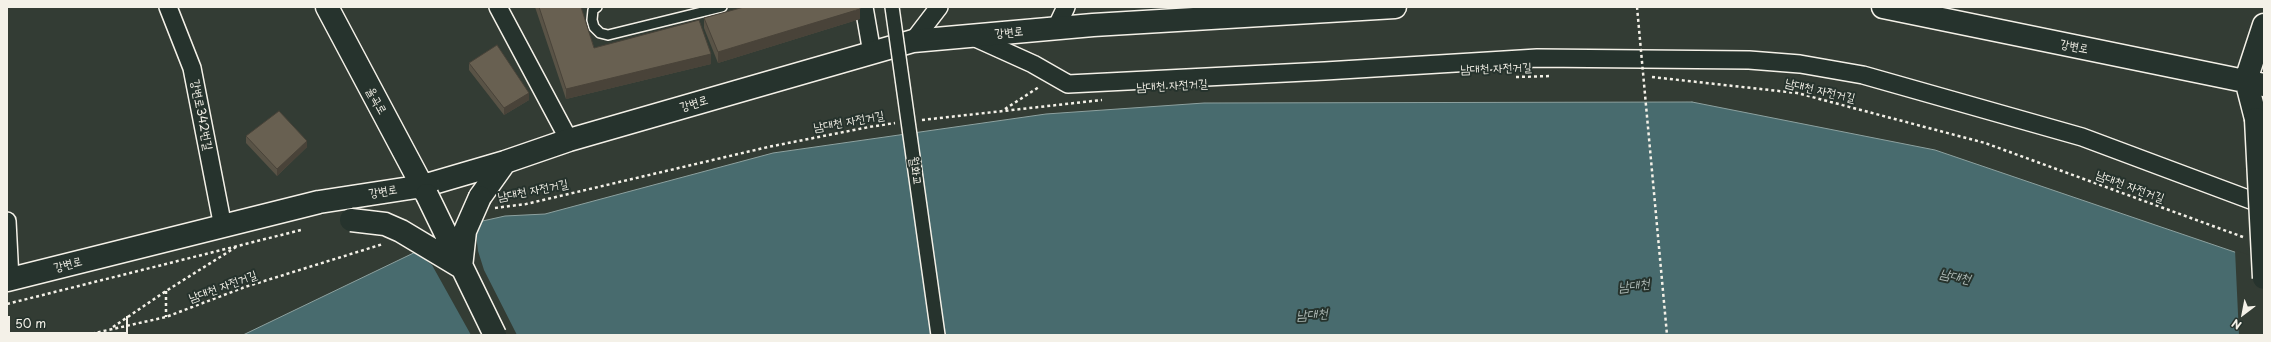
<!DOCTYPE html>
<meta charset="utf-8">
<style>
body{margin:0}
#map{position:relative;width:2271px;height:342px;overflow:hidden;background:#333c34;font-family:"Playpen Sans",sans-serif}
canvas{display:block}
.frame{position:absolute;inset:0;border:8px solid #f4f1e8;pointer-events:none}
.north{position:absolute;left:2223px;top:294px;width:40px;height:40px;-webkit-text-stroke:3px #26332d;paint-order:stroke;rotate:212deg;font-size:11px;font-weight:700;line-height:16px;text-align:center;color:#f4f1e8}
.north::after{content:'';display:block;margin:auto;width:14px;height:18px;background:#f4f1e8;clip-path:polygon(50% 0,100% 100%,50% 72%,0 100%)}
.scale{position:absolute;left:8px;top:316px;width:120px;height:18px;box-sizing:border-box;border:2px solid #f4f1e8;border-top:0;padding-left:5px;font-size:12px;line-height:14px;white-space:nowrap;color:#f4f1e8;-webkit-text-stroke:3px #26332d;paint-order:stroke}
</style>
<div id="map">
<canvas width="2271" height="342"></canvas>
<div class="frame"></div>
<div class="north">N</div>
<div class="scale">50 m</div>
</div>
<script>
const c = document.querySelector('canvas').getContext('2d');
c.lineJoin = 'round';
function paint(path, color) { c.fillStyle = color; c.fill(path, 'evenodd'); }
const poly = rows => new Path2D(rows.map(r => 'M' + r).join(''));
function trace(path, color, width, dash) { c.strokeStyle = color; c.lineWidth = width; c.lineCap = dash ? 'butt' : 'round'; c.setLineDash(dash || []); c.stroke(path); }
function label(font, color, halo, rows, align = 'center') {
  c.font = font + ' "Playpen Sans","Poor Story",sans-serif'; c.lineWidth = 4; c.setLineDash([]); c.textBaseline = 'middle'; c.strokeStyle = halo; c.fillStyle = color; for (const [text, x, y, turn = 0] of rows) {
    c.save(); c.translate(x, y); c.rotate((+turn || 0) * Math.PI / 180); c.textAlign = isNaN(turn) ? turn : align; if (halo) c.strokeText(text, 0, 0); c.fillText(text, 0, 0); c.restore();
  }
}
const water = poly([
 [1692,102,1935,150,2264,262,2264,335,243,335,478,222,505,216,545,214,773,153,1046,114,1204,103,1692,102]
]);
paint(water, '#486b6e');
trace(water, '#8da19f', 1);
paint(poly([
 [480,219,476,234,478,251,484,270,517,335,471,335,432,265,413,250],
 [2235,250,2264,260,2264,335,2239,335]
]), '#333c34');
const service = poly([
 [597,7,593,10,592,20,594,27,600,33,608,35,722,7]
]);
const minor = poly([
 [168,7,192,68,223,227],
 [498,7,569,140],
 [864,7,872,53],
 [1056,28,1066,7],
 [971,36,1033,64,1068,84,1325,71,1537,58,1749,60,1800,64,1863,75,2082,137,2264,205],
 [913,41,939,7],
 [7,221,10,279]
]);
const tertiary = poly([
 [327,7,427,195],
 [1883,7,2264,85],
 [2256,119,2246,80,2264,25],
 [480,197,505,162],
 [7,280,319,202,423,186,505,162,569,140,913,41,1093,25,1395,7]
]);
trace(service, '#f4f1e8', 12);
trace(minor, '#f4f1e8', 20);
trace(tertiary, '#f4f1e8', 25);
trace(poly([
 [1516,77,1551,76],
 [1652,77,1797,93,1985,143,2243,237],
 [1005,109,1039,87],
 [922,120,1102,100],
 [495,208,526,204,768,147,869,127,895,123],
 [166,291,166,317],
 [7,304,301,230],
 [113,327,166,291,236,247],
 [86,335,166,317,245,287,383,244]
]), '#f4f1e8', 2.5, [3, 3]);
trace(service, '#26332d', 9);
trace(minor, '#26332d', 17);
trace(tertiary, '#26332d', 22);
const pedestrianBridge = poly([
 [892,7,938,335]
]);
const tertiaryBridge = poly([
 [2256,119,2264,278],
 [427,195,495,335],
 [351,220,385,224,401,231,461,267,465,231,480,197]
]);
trace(pedestrianBridge, '#f4f1e8', 16, []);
trace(tertiaryBridge, '#f4f1e8', 25, []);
trace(poly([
 [1637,7,1667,335]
]), '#f4f1e8', 2.5, [3, 3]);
trace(pedestrianBridge, '#26332d', 13);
trace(tertiaryBridge, '#26332d', 22);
paint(poly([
 [535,7,581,7,594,48,711,64,566,99],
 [704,18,860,19,718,63,704,28],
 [469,63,529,100,504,115,469,70],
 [246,136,307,147,277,176,246,143]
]), '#595346');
paint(poly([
 [860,9,860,19,718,63,718,52],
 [711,54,711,64,566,99,566,89],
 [529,93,529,100,504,115,504,108],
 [307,141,307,147,277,176,277,169]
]), '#494339');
const building = poly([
 [539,7,581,7,594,48,699,20,711,54,566,89,539,7],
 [744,7,860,7,860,9,718,52,704,18,744,7],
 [497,45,529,93,504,108,469,63,497,45],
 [279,111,307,141,277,169,246,136,279,111]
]);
paint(building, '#686051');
trace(building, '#494339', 1);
label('12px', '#f4f1e8', '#26332d', [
 ["강변로",1009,33,-5],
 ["강변로",2074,47,11],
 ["남대천 자전거길",1496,69,-2],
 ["남대천 자전거길",1172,86,-3],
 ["남대천 자전거길",1820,91,13],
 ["율곡로",376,101,61],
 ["강변로",694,104,-16],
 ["강변로342번길",201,115,79],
 ["남대천 자전거길",849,122,-10],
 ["월화교",915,171,82],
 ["남대천 자전거길",2130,187,20],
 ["남대천 자전거길",533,191,-11],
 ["강변로",383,192,-9],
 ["강변로",68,265,-14],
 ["남대천 자전거길",223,287,-20]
]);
label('italic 13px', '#afbbb7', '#26332d', [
 ["남대천",1955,277,12],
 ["남대천",1634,286,-7],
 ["남대천",1312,315,-4]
]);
</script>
